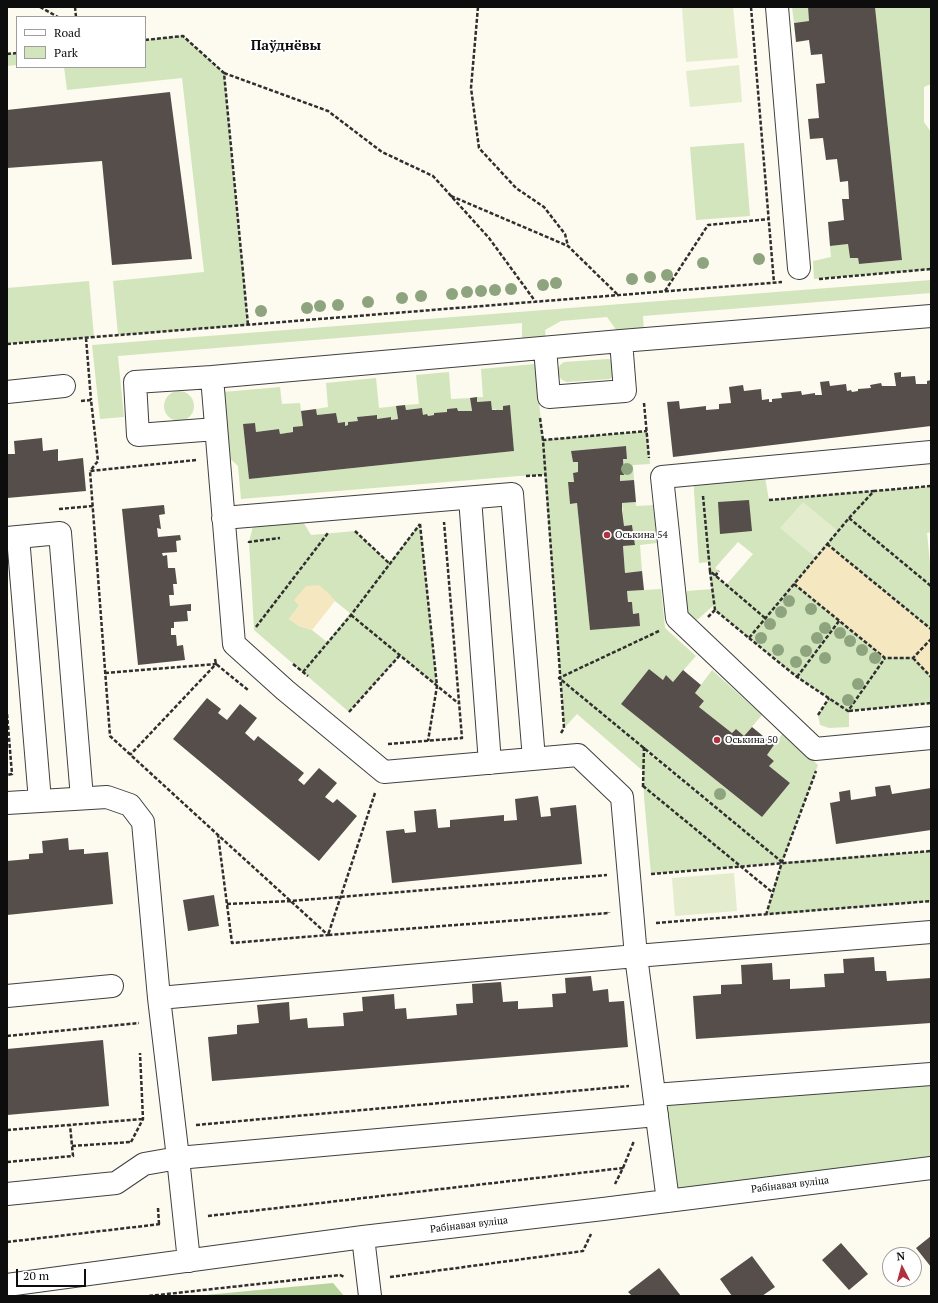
<!DOCTYPE html>
<meta charset="utf-8">
<style>
body{margin:0}
#map{position:relative;width:938px;height:1303px;overflow:hidden;background:#fdfaef;font-family:"PT Serif",serif}
canvas{display:block}
.frame{position:absolute;inset:0;border:8px solid #0d0d0d;pointer-events:none}
.legend{position:absolute;left:16px;top:16px;width:130px;height:52px;box-sizing:border-box;background:#fff;border:1px solid #9e9e9e;margin:0;padding:5px 7px;list-style:none;font-size:12px;color:#0d0d0d}
.legend li{display:flex;align-items:center;gap:8px;height:20px}
.legend b{width:20px;border:1px solid #9e9e9e}
.north{position:absolute;left:882px;top:1247px;width:40px;height:40px;box-sizing:border-box;background:#fff;border:1px solid #9e9e9e;border-radius:50%;rotate:354deg;font-size:11px;font-weight:700;line-height:16px;text-align:center;color:#0d0d0d}
.north::after{content:'';display:block;margin:auto;width:14px;height:18px;background:#af333f;clip-path:polygon(50% 0,100% 100%,50% 72%,0 100%)}
.scale{position:absolute;left:16px;top:1269px;width:70px;height:18px;box-sizing:border-box;border:2px solid #0d0d0d;border-top:0;padding-left:5px;font-size:12px;line-height:14px;white-space:nowrap;color:#0d0d0d;-webkit-text-stroke:3px #fff;paint-order:stroke}
</style>
<div id="map">
<canvas width="938" height="1303"></canvas>
<div class="frame"></div>
<ul class="legend">
<li><b style="height:5px;background:#fff"></b>Road</li>
<li><b style="height:11px;background:#d3e5bc"></b>Park</li>
</ul>
<div class="north">N</div>
<div class="scale">20 m</div>
</div>
<script>
const c = document.querySelector('canvas').getContext('2d');
c.lineJoin = 'round';
function paint(path, color) { c.fillStyle = color; c.fill(path, 'evenodd'); }
const poly = rows => new Path2D(rows.map(r => 'M' + r).join(''));
function trace(path, color, width, dash) { c.strokeStyle = color; c.lineWidth = width; c.lineCap = dash ? 'butt' : 'round'; c.setLineDash(dash || []); c.stroke(path); }
function label(font, color, halo, rows, align = 'center') {
  c.font = font + ' "PT Serif",serif'; c.lineWidth = 4; c.setLineDash([]); c.textBaseline = 'middle'; c.strokeStyle = halo; c.fillStyle = color; for (const [text, x, y, turn = 0] of rows) {
    c.save(); c.translate(x, y); c.rotate((+turn || 0) * Math.PI / 180); c.textAlign = isNaN(turn) ? turn : align; if (halo) c.strokeText(text, 0, 0); c.fillText(text, 0, 0); c.restore();
  }
}
paint(poly([
 [792,7,808,7,809,21,794,23],
 [875,7,931,7,931,84,924,87,924,122,931,132,931,269,814,279,813,261,831,257,830,246,848,244,850,258,858,258,859,264,902,260],
 [183,36,224,73,248,325,118,335,113,281,204,272,182,78,67,90,64,67,145,67,145,40],
 [17,53,17,65,7,66,7,54],
 [744,143,750,216,696,220,690,147],
 [931,280,931,293,643,316,644,333,619,334,607,317,561,321,545,330,546,339,522,339,522,323,118,356,124,417,100,419,92,345],
 [89,281,94,337,7,344,7,288],
 [608,359,612,360,613,376,610,379,567,382,562,380,558,376,558,370,560,365,564,362],
 [535,364,543,440,647,431,650,464,633,465,634,480,620,481,620,475,624,475,623,459,627,459,626,446,571,451,573,462,578,462,578,472,573,473,574,482,568,483,570,504,577,503,590,630,640,626,638,613,633,614,632,602,628,602,627,591,661,589,665,628,696,656,673,682,666,675,663,680,649,669,621,704,762,817,790,783,769,766,774,761,767,755,783,733,818,765,782,862,931,851,931,901,766,915,782,862,651,874,644,797,643,771,577,714,564,728,545,475,519,476,241,499,238,466,227,456,223,392,280,387,282,404,300,403,303,426,293,432,280,434,279,429,256,432,255,423,243,425,249,479,514,451,510,405,503,406,503,410,496,410,496,409,492,410,491,401,477,402,477,397,483,397,481,369],
 [644,748,729,818,644,750],
 [449,372,451,399,470,398,472,411,458,411,457,408,447,409,447,412,428,416,423,415,422,408,406,410,405,405,419,404,416,375],
 [376,378,379,408,396,406,398,419,391,420,390,417,377,419,377,415,358,417,358,421,348,422,348,425,345,426,338,423,336,413,317,415,316,409,328,407,326,383],
 '164 406a15 15 0 1 1 30 0a15 15 0 1 1-30 0Z',
 [765,477,769,500,931,486,931,532,927,533,930,563,931,563,931,639,929,675,931,672,931,703,849,711,849,727,829,728,820,725,818,715,829,698,797,677,749,638,715,610,714,605,697,620,685,611,684,602,687,591,712,589,709,562,699,563,694,491,694,481],
 [738,542,753,554,726,585,715,576,719,571,715,568],
 [636,502,636,506,653,505,657,543,640,545,642,571,625,573,623,546,635,544,632,525,624,526,622,503],
 [302,520,311,535,355,531,389,563,420,524,437,686,400,655,349,712,254,630,249,542,253,526],
 [327,592,335,601,350,613,327,642,312,630,299,626,289,619,299,606],
 [712,670,762,715,744,736,736,729,732,733,699,707,704,701,695,693],
 [931,1074,931,1168,668,1201,654,1095]
]), '#d3e5bc');
paint(poly([
 [333,1283,344,1296,195,1296]
]), '#b8d49d');
paint(poly([
 [827,544,931,629,931,672,929,675,913,658,885,658,794,584],
 [319,585,327,592,335,601,312,630,299,626,289,619,299,606,294,600,306,586]
]), '#f5e7c0');
paint(poly([
 [682,7,733,7,738,58,686,62],
 [739,65,742,102,690,107,686,71],
 [803,502,838,531,816,558,780,528],
 [734,873,737,911,675,916,672,878]
]), '#e3edcd');
paint(poly([
 [808,7,875,7,902,260,859,264,858,258,850,258,848,244,830,246,828,222,844,220,842,199,849,199,848,181,840,182,837,159,826,160,823,138,810,139,808,119,819,118,816,84,825,83,822,54,811,55,809,40,796,42,794,23,809,21],
 [170,92,192,259,112,265,102,161,7,168,7,110],
 [901,372,901,377,915,376,916,384,927,384,927,381,931,380,931,426,673,457,667,402,679,401,680,409,706,406,706,410,719,409,719,404,731,403,729,387,743,385,744,391,761,389,762,400,769,399,769,402,772,402,772,399,782,398,781,393,801,391,802,395,815,393,815,395,822,395,820,382,829,381,830,386,846,384,847,391,851,390,852,392,858,391,858,389,871,388,870,385,881,383,882,386,896,386,894,373],
 [477,397,477,402,491,401,492,410,503,410,503,406,510,405,514,451,249,479,243,424,255,423,256,432,279,429,280,434,293,432,293,427,303,426,301,411,316,409,317,415,336,413,338,423,345,422,345,426,348,425,348,422,358,421,357,417,377,415,377,419,391,417,391,420,398,419,396,406,405,405,406,410,422,408,423,415,427,414,428,416,434,415,434,413,447,412,447,409,457,408,458,411,472,411,470,398],
 [42,438,43,451,58,449,58,461,83,458,86,491,7,498,7,454,15,454,14,441],
 [626,446,627,459,623,459,624,475,620,475,620,481,634,480,636,502,622,503,622,510,624,526,632,525,635,545,623,546,625,573,642,571,644,590,627,591,628,602,632,602,633,614,639,613,640,626,590,630,577,503,570,504,568,482,574,482,573,473,578,472,578,462,573,462,571,451],
 [749,500,752,531,720,534,718,502],
 [164,505,165,514,159,515,161,529,157,528,158,537,180,535,181,540,176,541,177,552,162,553,163,556,167,555,168,568,175,568,177,584,173,584,174,595,169,595,170,606,191,604,191,611,187,611,188,621,174,622,174,628,171,628,171,635,176,635,177,646,183,645,185,660,138,665,122,509],
 [649,669,663,680,666,675,673,682,683,670,701,685,695,693,704,701,699,707,732,733,736,729,744,736,752,727,774,745,767,755,774,761,769,766,790,783,762,817,621,704],
 [207,698,221,709,218,713,227,720,240,704,257,718,245,733,254,741,258,736,304,773,298,780,304,785,319,768,337,783,325,797,333,803,337,799,357,816,319,861,173,739],
 [890,785,892,794,931,788,931,830,836,844,830,803,840,801,839,792,850,790,851,800,876,796,875,787],
 [538,796,541,817,551,816,550,808,576,805,582,864,392,883,386,831,404,829,405,833,416,832,414,811,436,809,438,828,450,827,450,820,504,815,504,821,517,820,515,799],
 [68,838,69,850,84,849,84,854,108,852,113,904,7,915,7,861,29,859,29,854,43,853,42,841],
 [214,895,219,926,188,931,183,900],
 [874,957,875,971,886,971,887,981,931,978,931,1023,696,1039,693,996,721,994,721,985,742,984,741,965,772,963,773,980,790,979,790,989,825,987,824,974,844,973,843,959],
 [591,976,593,991,608,989,609,1002,624,1001,628,1047,212,1081,208,1037,237,1034,237,1025,259,1023,257,1005,289,1002,290,1020,307,1018,308,1028,344,1026,343,1013,363,1011,362,997,394,994,395,1009,406,1008,407,1019,457,1015,456,1004,473,1003,472,984,501,982,503,1002,518,1001,518,1009,553,1007,552,994,566,993,565,978],
 [103,1040,109,1106,7,1115,7,1049],
 [931,1236,931,1267,916,1248],
 [841,1243,868,1274,849,1290,822,1260],
 [752,1256,775,1287,762,1296,732,1296,720,1279],
 [659,1268,681,1296,632,1296,628,1292]
]), '#554e4b');
const minor = poly([
 [777,7,799,268],
 [545,348,549,397,625,391,621,341],
 [212,377,135,382,138,435,216,429],
 [7,392,64,386],
 [931,452,662,477,677,618,815,749,931,738],
 [470,498,490,763],
 [223,518,512,494,534,759],
 [18,537,40,801],
 [7,538,60,533,82,798],
 [7,803,107,797,130,805,143,822,159,998,178,1158,189,1261],
 [7,996,112,986],
 [159,998,636,956,931,932],
 [654,1095,931,1074],
 [7,1194,116,1183,144,1164,178,1158,657,1115],
 [668,1201,636,956,622,797,578,755,384,772,285,690,234,644,212,377,621,341,931,316],
 [363,1237,370,1296],
 [7,1285,363,1237,603,1209,931,1168]
]);
trace(minor, '#404040', 24);
trace(poly([
 [40,7,58,17],
 [75,7,76,17],
 [478,7,471,88,479,148,516,188,544,207,565,234,568,246],
 [751,7,774,283],
 [145,40,183,36,224,73,248,325],
 [7,54,17,53],
 [224,73,328,111,382,152,433,176,489,238,535,301],
 [451,196,568,246,618,295],
 [819,279,931,269],
 [665,291,708,225,769,219],
 [86,338,91,400],
 [7,344,782,282],
 [81,401,91,400,98,461,90,471],
 [644,403,649,458],
 [540,418,543,440],
 [196,460,90,471,110,736,218,835,328,935,232,943,218,835],
 [526,476,545,475],
 [703,496,710,571],
 [769,500,874,491],
 [59,509,93,506],
 [849,518,874,491,931,486],
 [420,524,437,686,428,741],
 [355,531,390,564],
 [249,543,249,542,280,538],
 [827,544,931,629],
 [715,576,719,571],
 [794,584,885,658,913,658,931,639],
 [351,615,458,703],
 [708,617,715,610],
 [765,618,710,571,715,610,749,638,849,518,931,586],
 [256,627,328,533],
 [659,631,559,678,782,862],
 [749,638,797,677,848,711,885,658],
 [913,658,931,677],
 [215,659,216,664,248,690],
 [293,664,308,676],
 [303,672,351,615,420,524],
 [105,673,216,664,130,755],
 [797,677,839,621],
 [849,711,931,703],
 [349,712,400,655],
 [7,714,12,774,7,775],
 [818,715,829,698],
 [561,733,564,728,543,440,647,431],
 [388,744,462,738,444,522],
 [643,786,772,892],
 [643,787,644,747],
 [375,793,328,935,609,913,609,912],
 [651,874,931,851],
 [227,904,291,901,607,875],
 [766,915,782,862,816,771],
 [656,923,931,901],
 [7,1036,139,1023],
 [196,1125,629,1086],
 [7,1130,143,1119],
 [131,1142,143,1119,140,1053],
 [72,1146,131,1142],
 [7,1162,73,1156,70,1125],
 [623,1168,634,1141],
 [158,1208,159,1224],
 [208,1216,623,1168,615,1184],
 [7,1242,161,1224],
 [390,1277,583,1251,591,1234],
 [149,1296,340,1275,344,1277]
]), '#2f2f2f', 2.5, [4, 2]);
trace(minor, '#fff', 22);
c.fillStyle = '#8ea47f';
for (const [x, y] of [
 [759,259],
 [703,263],
 [667,275],
 [650,277],
 [632,279],
 [556,283],
 [543,285],
 [511,289],
 [495,290],
 [481,291],
 [467,292],
 [452,294],
 [421,296],
 [402,298],
 [368,302],
 [338,305],
 [320,306],
 [307,308],
 [261,311],
 [627,469],
 [789,601],
 [811,609],
 [781,612],
 [770,624],
 [825,628],
 [840,633],
 [761,638],
 [817,638],
 [850,641],
 [778,650],
 [862,650],
 [806,651],
 [825,658],
 [875,658],
 [796,662],
 [858,684],
 [848,700],
 [720,794]
]) { c.beginPath(); c.arc(x, y, 6, 0, 2 * Math.PI); c.fill(); }
for (const [x, y, r, color] of [
 [607,535,4,"#af333f"],
 [717,740,4,"#af333f"]
]) { const dot = new Path2D(); dot.arc(x, y, r, 0, 2 * Math.PI); c.fillStyle = color; c.fill(dot); trace(dot, '#fff', 1.5); }
label('10px', '#0d0d0d', '#fff', [
 ["Оськина 54",615,535],
 ["Оськина 50",725,740]
], 'left');
label('10px', '#0d0d0d', '#fff', [
 ["Рабінавая вуліца",790,1185,-7],
 ["Рабінавая вуліца",469,1225,-7]
]);
label('bold 14px', '#0d0d0d', '#fff', [
 ["Паўднёвы",286,46]
]);
</script>
